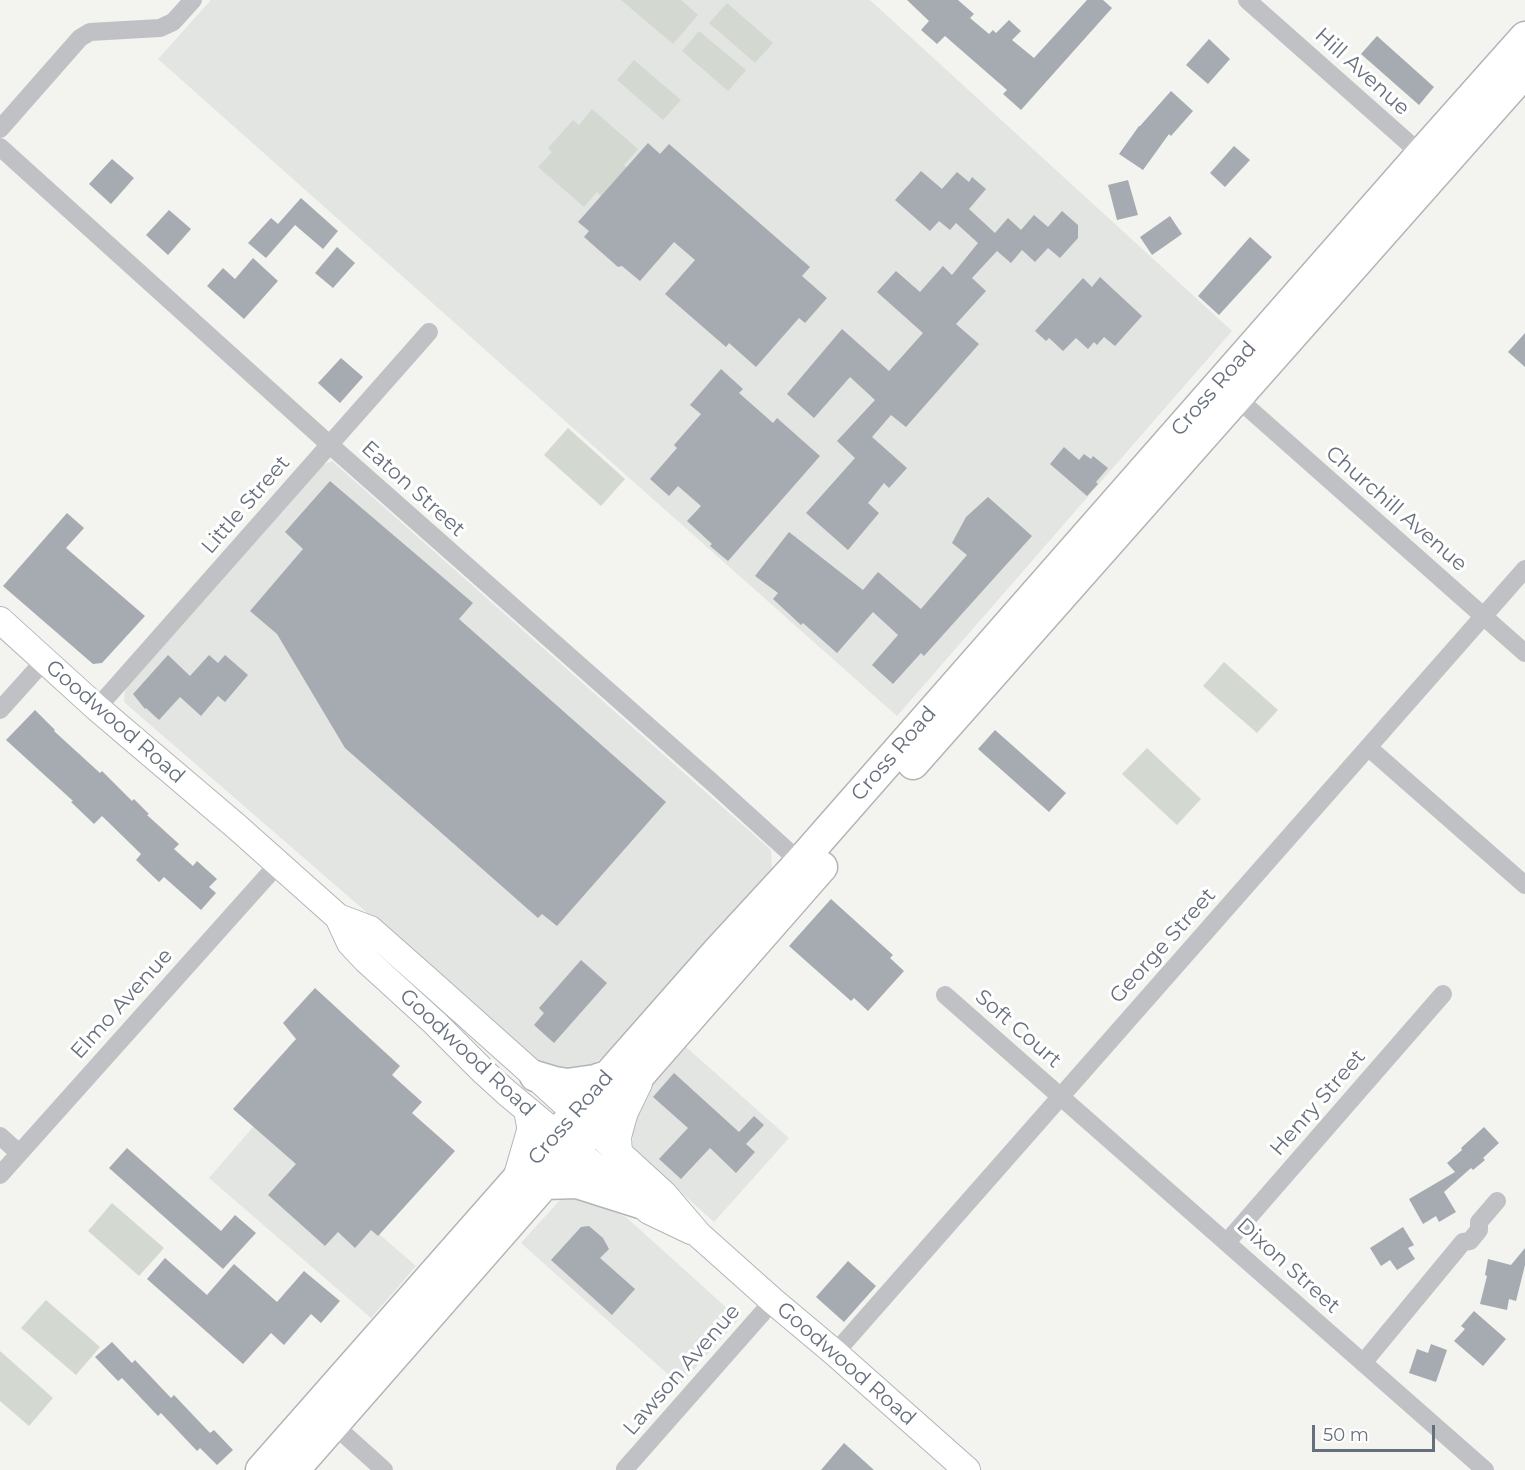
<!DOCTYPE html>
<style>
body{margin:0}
#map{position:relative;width:1525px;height:1470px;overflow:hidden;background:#f3f3f0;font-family:Montserrat,sans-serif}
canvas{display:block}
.scale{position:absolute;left:1312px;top:1425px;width:123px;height:27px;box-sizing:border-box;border:3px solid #66707d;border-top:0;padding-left:8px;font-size:18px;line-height:21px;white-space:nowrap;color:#66707d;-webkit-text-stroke:4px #fff;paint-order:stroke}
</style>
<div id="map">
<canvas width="1525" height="1470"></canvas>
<div class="scale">50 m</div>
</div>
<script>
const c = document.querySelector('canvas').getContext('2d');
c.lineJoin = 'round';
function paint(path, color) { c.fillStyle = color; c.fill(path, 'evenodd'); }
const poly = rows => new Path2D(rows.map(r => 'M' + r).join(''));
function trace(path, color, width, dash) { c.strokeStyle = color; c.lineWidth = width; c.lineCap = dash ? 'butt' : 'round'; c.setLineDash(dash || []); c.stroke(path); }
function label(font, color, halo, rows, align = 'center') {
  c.font = font + ' Montserrat,sans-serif'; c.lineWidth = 6; c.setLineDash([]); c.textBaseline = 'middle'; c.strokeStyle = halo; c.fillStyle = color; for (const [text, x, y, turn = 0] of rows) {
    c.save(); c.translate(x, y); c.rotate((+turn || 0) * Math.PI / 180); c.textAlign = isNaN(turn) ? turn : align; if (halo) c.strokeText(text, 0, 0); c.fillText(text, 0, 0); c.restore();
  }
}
paint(poly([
 [211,0,870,0,1232,331,897,716,158,59],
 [332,461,771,850,772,871,608,1053,588,1068,566,1074,544,1066,124,702,125,689,316,468],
 [686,1047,789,1138,714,1222,633,1149,633,1120,646,1092],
 [254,1126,416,1266,371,1318,209,1178],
 [584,1199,626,1217,739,1319,680,1385,521,1243,560,1200]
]), '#e3e5e3');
paint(poly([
 [621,0,681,0,698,15,673,44],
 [727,3,773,43,755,63,709,23],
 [699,31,746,70,728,91,682,51],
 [634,60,681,100,663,120,617,80],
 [592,109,638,149,624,165,628,170,603,198,597,192,584,207,538,167,552,152,548,148,573,120,579,125],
 [568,428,625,479,601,506,544,455],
 [1224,662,1278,710,1257,733,1203,686],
 [1147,748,1201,799,1177,825,1122,774],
 [112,1203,164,1248,139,1276,88,1231],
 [46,1300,100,1347,76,1375,21,1328],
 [0,1351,53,1398,29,1426,0,1401]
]), '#d3d9d1');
paint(poly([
 [907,0,958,0,974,14,970,18,989,34,993,30,996,33,1009,20,1021,31,1012,40,1034,58,1087,0,1103,0,1112,8,1021,110,1003,94,1007,90,945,36,937,44,921,30,929,21],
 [1377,36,1434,87,1419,105,1361,54],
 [1209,39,1230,59,1208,84,1186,65],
 [1171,91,1193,111,1171,136,1169,134,1143,170,1119,154,1139,126,1140,126],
 [648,143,660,154,669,144,810,267,802,276,827,298,805,323,799,318,756,367,729,343,726,347,665,294,695,260,674,242,640,281,622,266,618,267,584,237,589,231,578,222],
 [1234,146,1250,160,1225,187,1210,173],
 [112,159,134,178,111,204,89,184],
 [921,171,942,189,957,172,969,182,972,177,986,189,969,209,995,233,1008,218,1021,230,1034,215,1048,227,1062,211,1078,225,1078,238,1060,258,1048,248,1035,262,1022,250,1011,263,997,251,972,278,986,291,956,324,979,344,906,427,891,415,872,437,907,468,889,488,884,483,868,503,879,513,848,550,806,513,855,458,837,441,875,400,850,377,814,418,787,394,842,329,889,371,923,333,877,292,896,271,920,292,943,266,952,275,978,243,956,223,950,230,939,221,930,231,895,200],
 [1128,180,1138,215,1117,220,1108,185],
 [301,198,338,231,323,249,295,225,266,258,248,243,271,218,278,224],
 [169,210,191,229,168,255,146,235],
 [1170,216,1182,234,1152,255,1140,237],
 [1250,237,1272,257,1219,315,1198,296],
 [337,247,355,263,333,288,315,273],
 [253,258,278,281,244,319,207,286,223,268,235,279],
 [1100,277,1142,316,1115,346,1104,337,1097,345,1094,342,1088,349,1076,338,1063,351,1049,338,1046,341,1035,331,1083,278,1092,287],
 [1525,333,1525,367,1508,352],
 [341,358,363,377,340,403,318,383],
 [721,369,743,389,739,393,773,423,777,418,820,456,728,561,710,546,712,544,687,521,701,506,678,486,669,496,650,479,677,448,674,445,701,414,690,405],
 [1064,447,1079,460,1084,454,1091,459,1093,456,1108,468,1096,482,1098,484,1087,496,1050,464],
 [330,481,473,603,459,619,666,802,557,926,542,914,538,918,345,748,277,634,250,611,303,549,285,532],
 [988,497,1032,536,924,656,921,653,893,684,872,665,898,635,873,612,837,653,803,623,801,625,773,599,778,593,755,576,789,532,863,590,878,572,921,609,967,555,952,543,966,517],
 [67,513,84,528,66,548,145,616,102,663,93,664,3,586],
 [168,655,190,676,209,655,218,663,225,655,248,675,225,702,218,696,201,716,180,697,159,720,146,708,145,709,133,694],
 [35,710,55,730,54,731,100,773,102,771,132,801,134,799,149,814,147,815,179,844,174,849,193,866,197,861,217,879,209,887,216,893,201,910,164,877,159,882,136,860,141,854,102,816,94,824,71,802,73,801,6,740],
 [995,730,1066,793,1049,812,978,749],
 [831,899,893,955,890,958,904,971,868,1011,854,998,851,1001,789,946],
 [581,960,607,983,554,1043,534,1025,544,1013,539,1008],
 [315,988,400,1066,392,1075,422,1102,412,1113,455,1151,378,1236,371,1230,355,1248,338,1232,325,1246,268,1195,296,1164,233,1109,296,1039,283,1023],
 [674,1073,739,1132,754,1116,764,1125,746,1144,755,1152,736,1173,710,1148,681,1179,659,1159,688,1128,653,1097],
 [1484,1127,1499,1143,1483,1158,1485,1160,1473,1170,1471,1168,1444,1192,1456,1212,1439,1222,1436,1216,1423,1224,1409,1199,1455,1172,1447,1163,1462,1150,1461,1148],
 [127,1148,221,1231,235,1215,256,1233,223,1269,109,1168],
 [589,1226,603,1238,609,1249,600,1258,635,1289,612,1315,551,1260,581,1227],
 [1403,1227,1414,1245,1408,1248,1415,1259,1397,1270,1390,1260,1381,1266,1370,1248],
 [1525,1248,1525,1265,1516,1301,1509,1299,1507,1310,1480,1304,1487,1276,1485,1275,1488,1259,1511,1265],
 [165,1258,207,1295,234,1264,277,1302,304,1271,340,1301,321,1323,311,1314,284,1345,271,1333,243,1364,147,1279],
 [848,1261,876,1286,844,1322,816,1297],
 [1474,1311,1506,1339,1483,1366,1454,1341,1465,1329,1461,1326],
 [112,1342,132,1363,135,1360,171,1398,174,1395,210,1433,214,1430,233,1450,217,1465,200,1448,197,1451,161,1413,158,1416,122,1378,118,1381,95,1357],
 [1431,1344,1447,1350,1436,1382,1409,1373,1417,1349,1428,1353],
 [844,1443,874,1470,821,1470]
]), '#a6abb1');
const secondary = poly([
 [0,620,97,708,237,827,338,917,370,929,430,982,524,1066,664,1194,699,1235,773,1301,835,1353,967,1470],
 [338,917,350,943,367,961,435,1023,484,1072,507,1093,649,1211,691,1231],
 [619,1153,618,1137,622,1122,625,1112,639,1083],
 [516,1179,530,1131,530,1126,527,1110]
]);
const trunk = poly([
 [913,764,1525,72],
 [535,1076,555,1082,567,1084,595,1080,610,1075],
 [545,1184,577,1183,640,1203],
 [261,1470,718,951,800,862,1421,154,1525,37],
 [294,1470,822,867]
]);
trace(secondary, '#b1b5b9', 28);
trace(trunk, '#b2b4b7', 33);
trace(poly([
 [1247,0,1421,154],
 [0,129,80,38,90,32,160,28,173,22,193,0],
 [0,147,330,445,714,784,800,862],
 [1237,398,1525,653],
 [97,708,429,332],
 [0,710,44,661],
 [1369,748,1525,885],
 [945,995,1485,1470],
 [0,1136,19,1153],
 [0,1175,278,864],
 [1227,1242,1443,994],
 [835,1353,1525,569],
 [1363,1363,1463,1242,1470,1241,1479,1230,1479,1222,1497,1201],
 [334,1425,384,1470],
 [625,1469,773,1301]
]), '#bfc1c4', 18);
trace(secondary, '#fff', 26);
trace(trunk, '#fff', 30);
label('21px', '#66707d', '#fff', [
 ["Hill Avenue",1362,72,42],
 ["Cross Road",1214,389,-49],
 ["Eaton Street",413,489,42],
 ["Little Street",246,505,-49],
 ["Churchill Avenue",1396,509,41],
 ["Goodwood Road",115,722,41],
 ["Cross Road",894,754,-49],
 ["George Street",1163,946,-48],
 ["Elmo Avenue",122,1004,-48],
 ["Soft Court",1018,1029,41],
 ["Goodwood Road",467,1053,43],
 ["Henry Street",1318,1103,-49],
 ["Cross Road",571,1118,-49],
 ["Dixon Street",1288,1266,42],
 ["Goodwood Road",846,1364,41],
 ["Lawson Avenue",682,1370,-49]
]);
</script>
